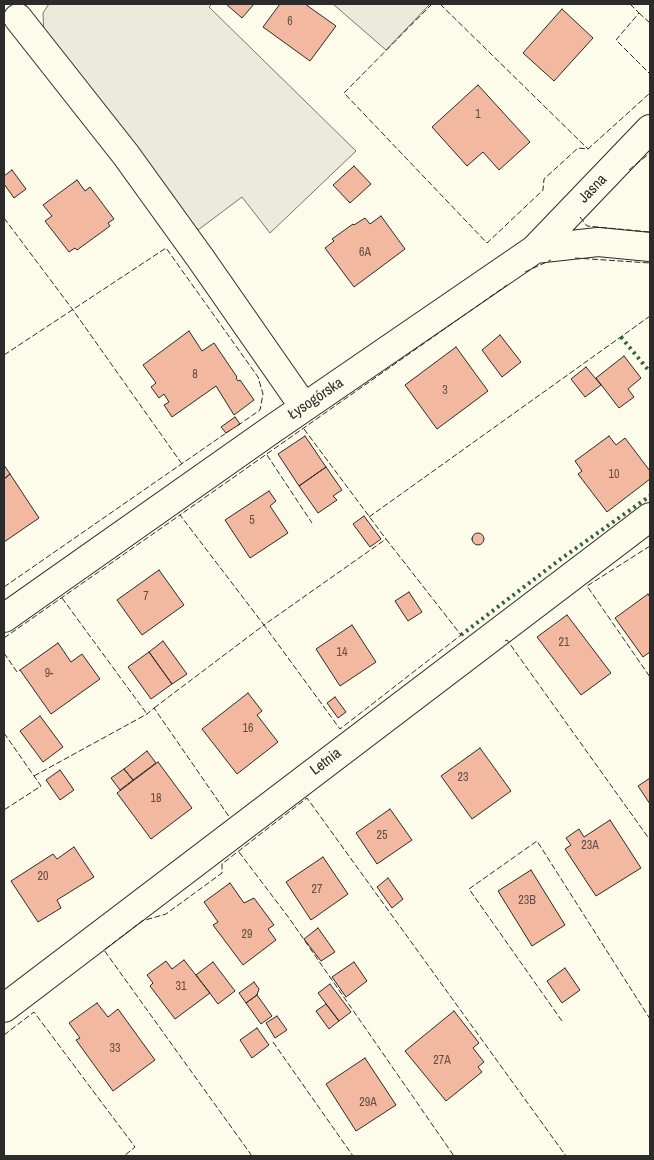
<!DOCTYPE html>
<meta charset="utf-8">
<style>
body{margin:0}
#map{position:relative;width:654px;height:1160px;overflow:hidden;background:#fdfbea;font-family:"Archivo Narrow",sans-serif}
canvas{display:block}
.frame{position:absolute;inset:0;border:5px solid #2b2b2b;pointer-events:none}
</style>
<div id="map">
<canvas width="654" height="1160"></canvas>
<div class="frame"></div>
</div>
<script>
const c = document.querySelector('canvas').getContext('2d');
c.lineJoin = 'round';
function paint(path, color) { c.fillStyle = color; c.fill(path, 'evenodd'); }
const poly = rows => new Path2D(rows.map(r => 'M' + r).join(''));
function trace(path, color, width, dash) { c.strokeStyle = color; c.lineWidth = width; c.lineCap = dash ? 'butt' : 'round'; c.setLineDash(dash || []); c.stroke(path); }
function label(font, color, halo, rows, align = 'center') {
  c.font = font + ' "Archivo Narrow",sans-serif'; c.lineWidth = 4; c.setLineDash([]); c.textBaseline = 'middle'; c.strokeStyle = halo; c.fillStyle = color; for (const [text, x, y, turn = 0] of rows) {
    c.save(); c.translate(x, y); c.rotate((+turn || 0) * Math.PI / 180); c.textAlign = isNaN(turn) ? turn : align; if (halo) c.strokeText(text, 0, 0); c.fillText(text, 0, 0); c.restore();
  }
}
const green = poly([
 [49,4,212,4,209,7,356,151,270,233,242,197,198,230,44,37,43,13,49,4],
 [333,4,430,4,386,50,333,4]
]);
paint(green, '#ecebdb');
trace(green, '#74746e', 1);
const building = poly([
 [226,4,254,4,242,18,226,4],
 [280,4,305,4,336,26,310,61,263,27,280,4],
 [562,9,593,38,554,81,523,53,562,9],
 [478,85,530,142,499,170,483,152,467,166,432,127,478,85],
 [354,166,371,184,350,203,333,185,354,166],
 [12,170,26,189,14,198,4,184,4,176,12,170],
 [77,180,85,191,90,187,114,219,108,223,110,226,77,250,75,248,69,252,45,221,52,216,43,205,77,180],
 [381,216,405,249,354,287,325,248,334,241,332,239,353,224,354,225,365,218,370,224,381,216],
 [189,331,202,351,214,343,237,377,236,378,238,381,240,380,254,400,234,415,216,386,172,417,164,405,169,402,164,394,159,398,151,387,156,383,143,365,189,331],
 [500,335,521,362,502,377,482,350,500,335],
 [456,347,488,391,437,429,405,385,456,347],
 [624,356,641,378,628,389,634,397,619,408,596,378,624,356],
 [586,367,601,385,585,397,571,379,586,367],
 [235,417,240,424,226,433,221,427,235,417],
 [305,436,326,467,299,486,278,454,305,436],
 [609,436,616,445,625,438,650,471,650,479,607,512,578,474,582,471,575,461,609,436],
 [4,465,10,474,4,479,4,465],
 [326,467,342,490,333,496,337,500,318,513,299,486,326,467],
 [10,474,39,518,4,542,4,479,10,474],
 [269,491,276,501,270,506,288,533,250,558,225,520,269,491],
 [364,516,381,539,370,547,353,524,364,516],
 '472 539a6 6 0 1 1 12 0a6 6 0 1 1-12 0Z',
 [159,570,184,605,142,635,117,600,159,570],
 [409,592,422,612,408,621,395,601,409,592],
 [648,594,650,597,650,652,643,657,615,618,648,594],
 [567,615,611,673,581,695,537,637,567,615],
 [352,625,376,662,340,686,316,649,352,625],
 [163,641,187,674,172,684,149,652,163,641],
 [58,643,71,662,82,654,100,679,51,714,20,670,58,643],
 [149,652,172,684,151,699,128,667,149,652],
 [248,693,262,711,257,715,278,742,237,774,202,729,248,693],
 [335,697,346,712,338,718,327,703,335,697],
 [40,716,63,747,43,762,20,731,40,716],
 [480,748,511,791,472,819,441,776,480,748],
 [147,751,156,763,133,780,124,769,147,751],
 [158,762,192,808,151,839,117,793,158,762],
 [124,769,133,780,120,790,111,778,124,769],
 [60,770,74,790,60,800,46,780,60,770],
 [650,778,650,804,638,786,650,778],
 [390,809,412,840,377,864,356,833,390,809],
 [610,820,641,868,596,896,565,849,571,845,566,838,579,829,584,837,610,820],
 [74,847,94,877,57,900,61,908,38,922,11,881,53,854,57,859,74,847],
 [323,857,348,894,311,920,286,882,323,857],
 [531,870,565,925,532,946,498,891,531,870],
 [388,878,403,899,392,908,377,887,388,878],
 [230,883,244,903,254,898,274,925,268,929,276,940,243,965,213,925,218,922,204,902,230,883],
 [318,928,335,952,321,961,304,939,318,928],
 [184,960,210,993,175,1019,150,986,153,983,147,975,166,961,172,969,184,960],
 [213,962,235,991,218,1004,196,975,213,962],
 [354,962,367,981,346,997,332,977,354,962],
 [565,968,580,990,562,1003,547,981,565,968],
 [254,982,259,989,257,995,246,1003,239,993,254,982],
 [330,984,351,1012,339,1021,318,993,330,984],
 [257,995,272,1016,261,1024,246,1003,257,995],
 [97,1003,108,1017,118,1009,155,1060,113,1091,76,1040,80,1038,69,1023,97,1003],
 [326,1004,339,1021,329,1029,316,1011,326,1004],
 [454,1011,479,1043,473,1048,484,1062,478,1067,482,1072,446,1101,405,1051,454,1011],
 [277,1016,287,1030,275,1038,266,1023,277,1016],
 [257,1028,269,1045,252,1058,240,1040,257,1028],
 [365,1058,396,1105,356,1131,326,1084,365,1058]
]);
paint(building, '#f2b8a0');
trace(building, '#2b2b2b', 1);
const minor = poly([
 [18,18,126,155,201,259,304,407],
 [535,249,650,129],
 [4,618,271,430,535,249,598,242,650,247],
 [4,1008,650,517]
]);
trace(minor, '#2b2b2b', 30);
trace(minor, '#fdfbea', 28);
trace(poly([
 [621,337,650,372],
 [461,635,562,558,650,496]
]), '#34623c', 4, [2.5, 4]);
trace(poly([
 [432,4,344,93,487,243,543,190,544,179,578,148,588,149,650,93],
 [440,4,588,149],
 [630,4,639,13,616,40,650,74],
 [639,13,650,23],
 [629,170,650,153],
 [580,217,587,226,650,232],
 [4,218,73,310,182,464],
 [575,258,650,263],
 [525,272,551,260],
 [4,355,166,248,258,377,263,394,260,410,237,426],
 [304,429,386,539],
 [267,455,312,523],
 [369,517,650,316],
 [386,539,461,635,340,729,264,625,386,539],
 [650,546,587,586,650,677],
 [4,587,229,431],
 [62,598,147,714],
 [4,638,180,515],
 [505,641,507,640,650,840],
 [4,653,17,672,20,670],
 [154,708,264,625,180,515,507,285],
 [4,733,41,786,4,810],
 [34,776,147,714,154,708,230,818],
 [239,852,289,918,454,1156],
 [562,1021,469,889,537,841,650,1019],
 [4,1035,34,1012,135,1147,124,1156],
 [273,1042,353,1156],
 [252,1156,104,950,142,921,166,914,222,873,222,864,307,798,566,1156]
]), '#2b2b2b', 1, [6, 2.5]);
label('12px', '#5d4e48', null, [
 ["6",290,22],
 ["1",478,115],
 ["6A",365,253],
 ["8",195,375],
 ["3",445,391],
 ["10",614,475],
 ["5",252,521],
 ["7",146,597],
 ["21",564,643],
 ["14",342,653],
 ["9-",49,674],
 ["16",248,729],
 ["23",463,778],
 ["18",156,799],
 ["25",382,836],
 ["23A",590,846],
 ["20",43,877],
 ["27",317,890],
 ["23B",527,901],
 ["29",247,935],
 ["31",181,987],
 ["33",115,1049],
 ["27A",442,1061],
 ["29A",368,1103]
]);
label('15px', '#2b2b2b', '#fdfbea', [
 ["Jasna",593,189,-46],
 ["Łysogórska",316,399,-34],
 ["Letnia",326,762,-37]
]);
</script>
